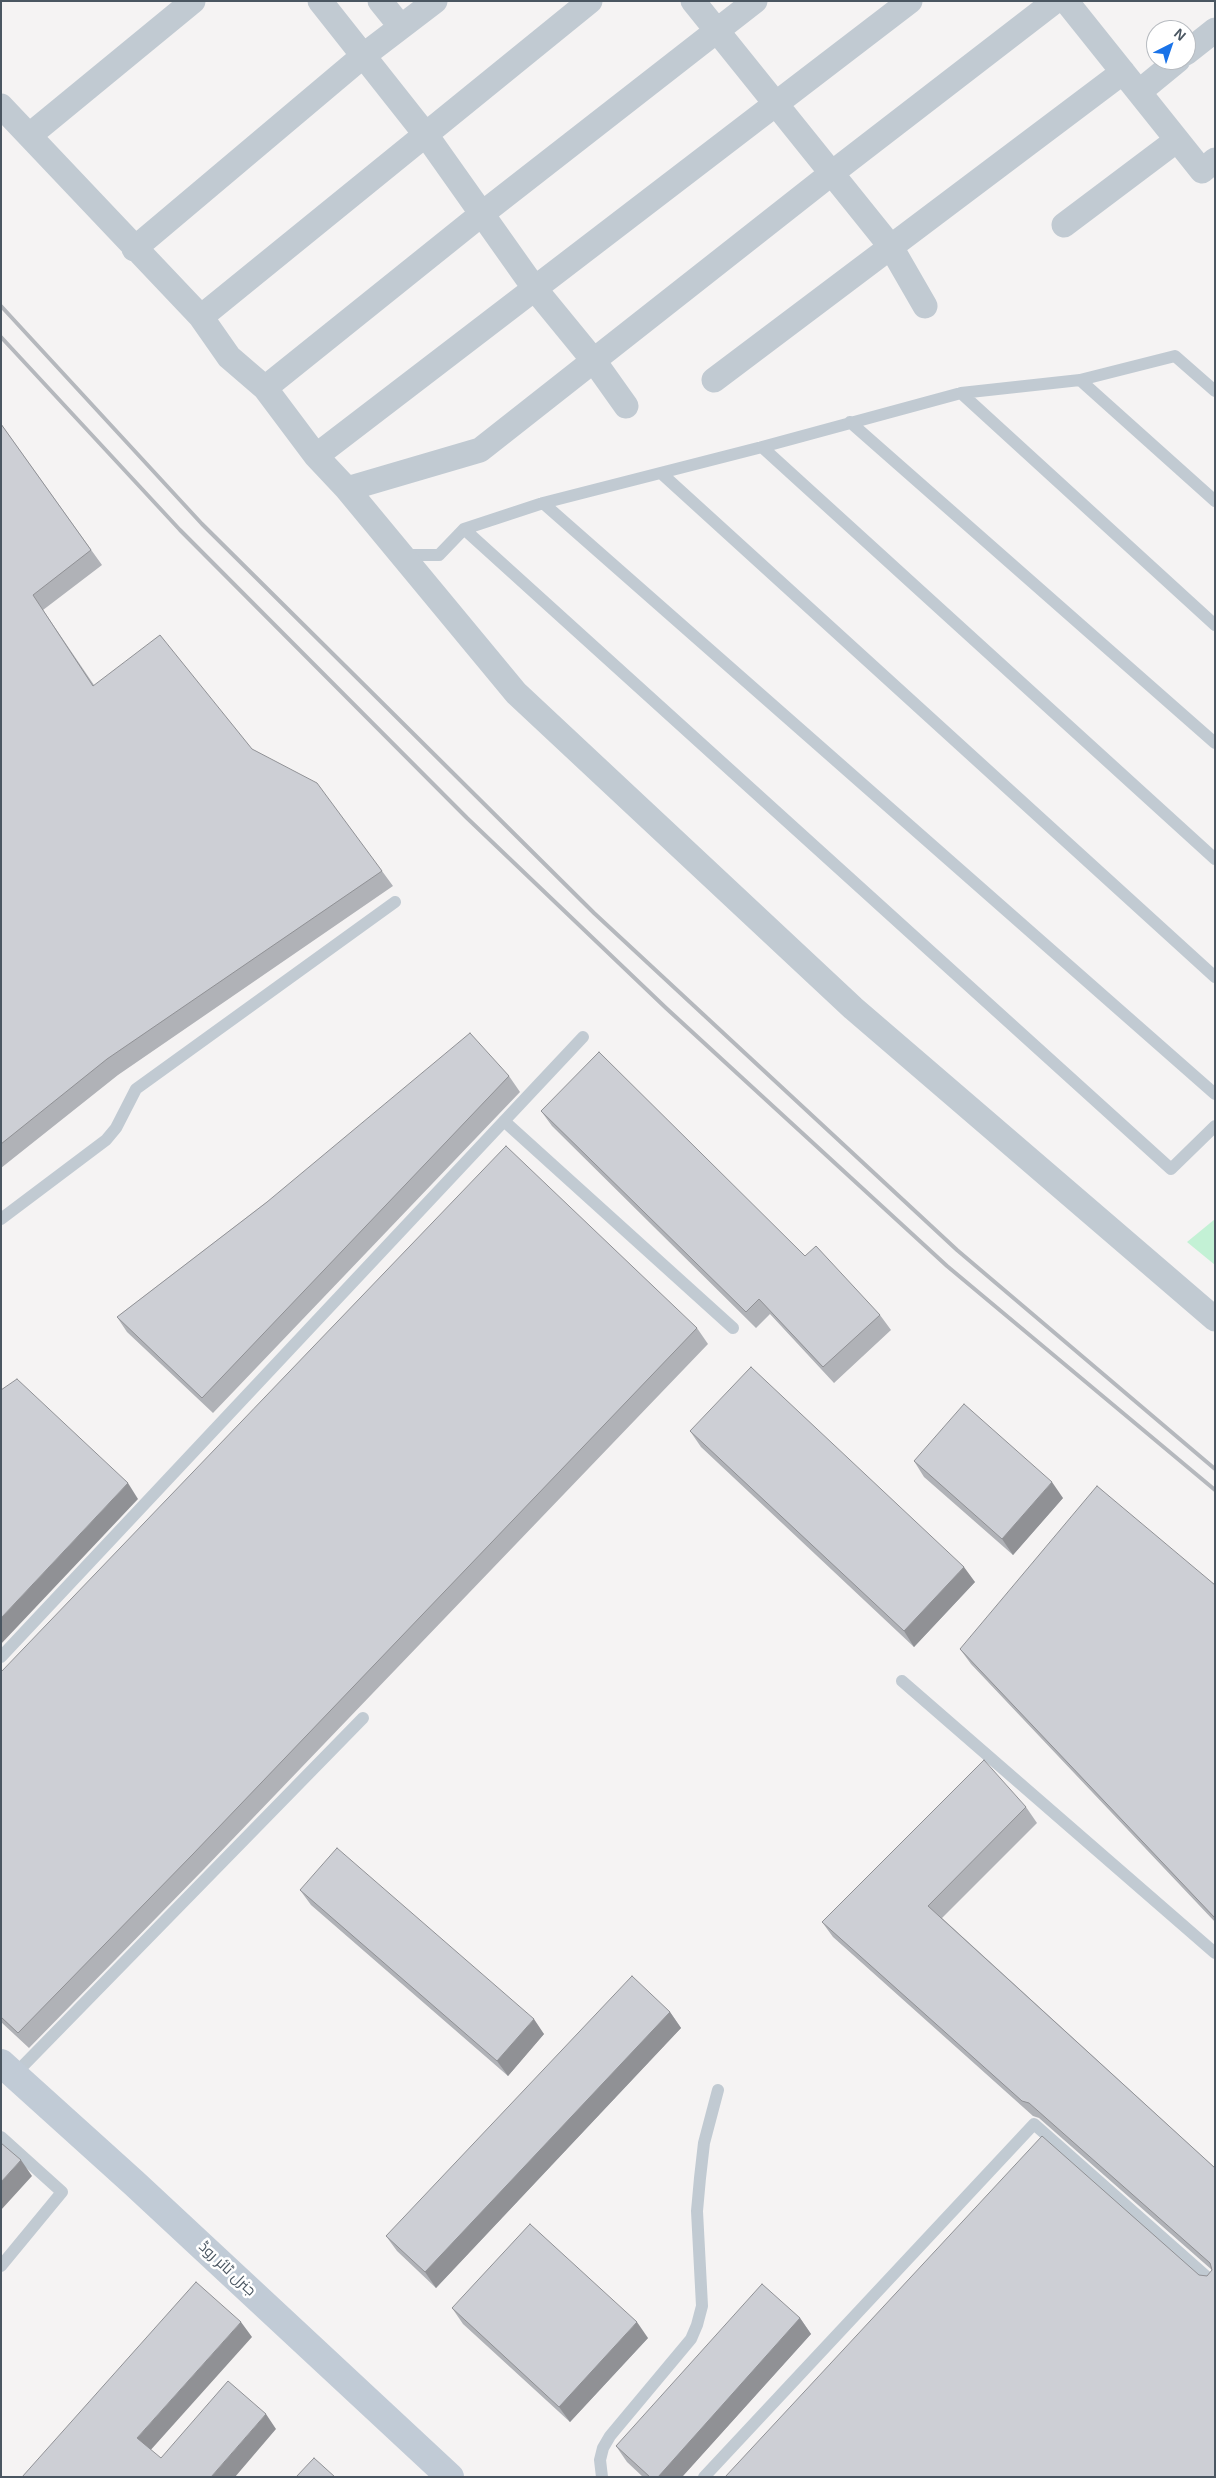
<!DOCTYPE html>
<meta charset="utf-8">
<style>
body{margin:0}
#map{position:relative;width:1216px;height:2478px;overflow:hidden;background:#f5f3f3;font-family:Helvetica,sans-serif}
canvas{display:block}
.frame{position:absolute;inset:0;border:2px solid #4a5661;pointer-events:none}
.north{position:absolute;left:1146px;top:20px;width:50px;height:50px;box-sizing:border-box;background:#fff;border:1px solid #b7bbc0;border-radius:50%;rotate:41deg;font-size:14px;font-weight:700;line-height:20px;text-align:center;color:#4a5661}
.north::after{content:'';display:block;margin:auto;width:18px;height:22px;background:#1a73e8;clip-path:polygon(50% 0,100% 100%,50% 72%,0 100%)}
</style>
<div id="map">
<canvas width="1216" height="2478"></canvas>
<div class="frame"></div>
<div class="north">N</div>
</div>
<script>
const c = document.querySelector('canvas').getContext('2d');
c.lineJoin = 'round';
function paint(path, color) { c.fillStyle = color; c.fill(path, 'evenodd'); }
const poly = rows => new Path2D(rows.map(r => 'M' + r).join(''));
function trace(path, color, width, dash) { c.strokeStyle = color; c.lineWidth = width; c.lineCap = dash ? 'butt' : 'round'; c.setLineDash(dash || []); c.stroke(path); }
function label(font, color, halo, rows, align = 'center') {
  c.font = font + ' Helvetica,Cairo,sans-serif'; c.lineWidth = 5; c.setLineDash([]); c.textBaseline = 'middle'; c.strokeStyle = halo; c.fillStyle = color; for (const [text, x, y, turn = 0] of rows) {
    c.save(); c.translate(x, y); c.rotate((+turn || 0) * Math.PI / 180); c.textAlign = isNaN(turn) ? turn : align; if (halo) c.strokeText(text, 0, 0); c.fillText(text, 0, 0); c.restore();
  }
}
paint(poly([
 [1215,1219,1215,1265,1187,1242]
]), '#c3f1d5');
trace(poly([
 [1080,380,1215,501],
 [961,393,1215,625],
 [850,422,1215,743],
 [762,447,1215,859],
 [661,473,1215,977],
 [543,503,1215,1094],
 [464,529,1171,1169,1215,1126],
 [402,555,439,555,464,529,543,503,762,447,961,393,1080,380,1175,356,1215,391],
 [504,1121,733,1328],
 [1,1219,106,1140,116,1128,136,1089,395,902],
 [1,1657,583,1037],
 [902,1681,1215,1953],
 [14,2075,363,1718],
 [1,2137,62,2192,1,2266],
 [602,2477,600,2460,603,2448,610,2436,691,2339,697,2325,702,2306,697,2211,700,2178,704,2143,718,2090],
 [704,2477,1034,2124,1215,2284]
]), '#c1cad2', 12);
trace(poly([
 [320,1,426,135,535,289,594,361,626,406],
 [380,1,401,27],
 [693,1,891,247,925,306],
 [1066,1,1202,171,1215,160],
 [1186,53,1215,30],
 [1139,92,1178,60],
 [1,106,201,317,229,357,265,388,316,456,347,489,516,693,853,1008,1215,1319],
 [30,135,193,1],
 [1064,225,1177,140],
 [134,249,363,56,435,1],
 [201,317,590,1],
 [714,380,1123,72],
 [265,388,483,213,755,1],
 [316,456,910,1],
 [347,489,480,450,832,173,1055,1]
]), '#c1cad2', 25);
trace(poly([
 [1,2063,134,2183,450,2477]
]), '#c1cbd6', 28);
trace(poly([
 [1,306,202,524,594,913,957,1250,1215,1469],
 [1,337,180,530,467,818,666,1008,947,1266,1215,1490]
]), '#b5b8bd', 4);
paint(poly([
 [1,424,102,565,43,610,94,685,252,749,382,871,393,886,118,1075,1,1168],
 [509,1076,520,1092,213,1413,127,1332,117,1317,267,1202],
 [541,1111,805,1256,880,1315,891,1330,834,1383,770,1314,756,1328,552,1126],
 [697,1328,708,1344,204,1869,29,2048,1,2022,1,1672],
 [690,1431,975,1582,914,1647,701,1447],
 [914,1461,1063,1498,1013,1555,924,1477],
 [1215,1585,1215,1922,971,1664,960,1649],
 [1026,1807,1037,1823,942,1918,1215,2168,1215,2477,1199,2275,1207,2276,1212,2270,1039,2118,1033,2116,833,1937,822,1922],
 [300,1890,544,2034,508,2076,311,1905],
 [670,2012,681,2028,436,2288,397,2251,386,2236],
 [452,2308,648,2338,570,2422,463,2324],
 [800,2318,811,2334,682,2477,643,2477,627,2462,616,2446]
]), '#b0b2b7');
paint(poly([
 [1052,1482,1063,1498,1013,1555,1002,1539],
 [128,1483,138,1499,1,1644,1,1618],
 [964,1567,975,1582,914,1647,904,1631],
 [670,2012,681,2028,436,2288,425,2272],
 [534,2019,544,2034,508,2076,497,2061],
 [21,2160,32,2176,1,2210,1,2182],
 [800,2318,811,2334,682,2477,658,2477],
 [241,2322,252,2337,148,2453,137,2438],
 [637,2322,648,2338,570,2422,559,2407],
 [266,2414,276,2429,235,2477,211,2477]
]), '#909195');
const building = poly([
 [1,424,91,550,33,595,93,686,160,635,252,749,317,783,382,871,107,1059,1,1144,1,424],
 [470,1033,509,1076,202,1398,117,1317,267,1202,470,1033],
 [599,1052,805,1256,816,1246,880,1315,823,1367,759,1299,746,1312,541,1111,599,1052],
 [506,1146,697,1328,193,1854,18,2033,1,2017,1,1672,506,1146],
 [751,1367,964,1567,904,1631,690,1431,751,1367],
 [17,1379,128,1483,1,1618,1,1390,17,1379],
 [964,1404,1052,1482,1002,1539,914,1461,964,1404],
 [1097,1486,1215,1585,1215,1918,960,1649,1097,1486],
 [984,1760,1026,1807,928,1906,1215,2168,1215,2476,1214,2477,725,2477,1042,2136,1199,2275,1207,2276,1212,2270,1210,2263,1029,2103,1022,2101,822,1922,984,1760],
 [337,1848,534,2019,497,2061,300,1890,337,1848],
 [632,1976,670,2012,425,2272,386,2236,632,1976],
 [1,2143,21,2160,1,2182,1,2143],
 [530,2224,637,2322,559,2407,452,2308,530,2224],
 [196,2282,241,2322,137,2438,161,2458,228,2381,266,2414,211,2477,22,2477,196,2282],
 [762,2284,800,2318,658,2477,650,2477,616,2446,762,2284],
 [314,2458,335,2477,296,2477,314,2458]
]);
paint(building, '#cdcfd5');
trace(building, '#909195', 1);
label('15px', '#4a5661', '#fff', [
 ["جنرل ٹائر روڈ",227,2269,43]
]);
</script>
